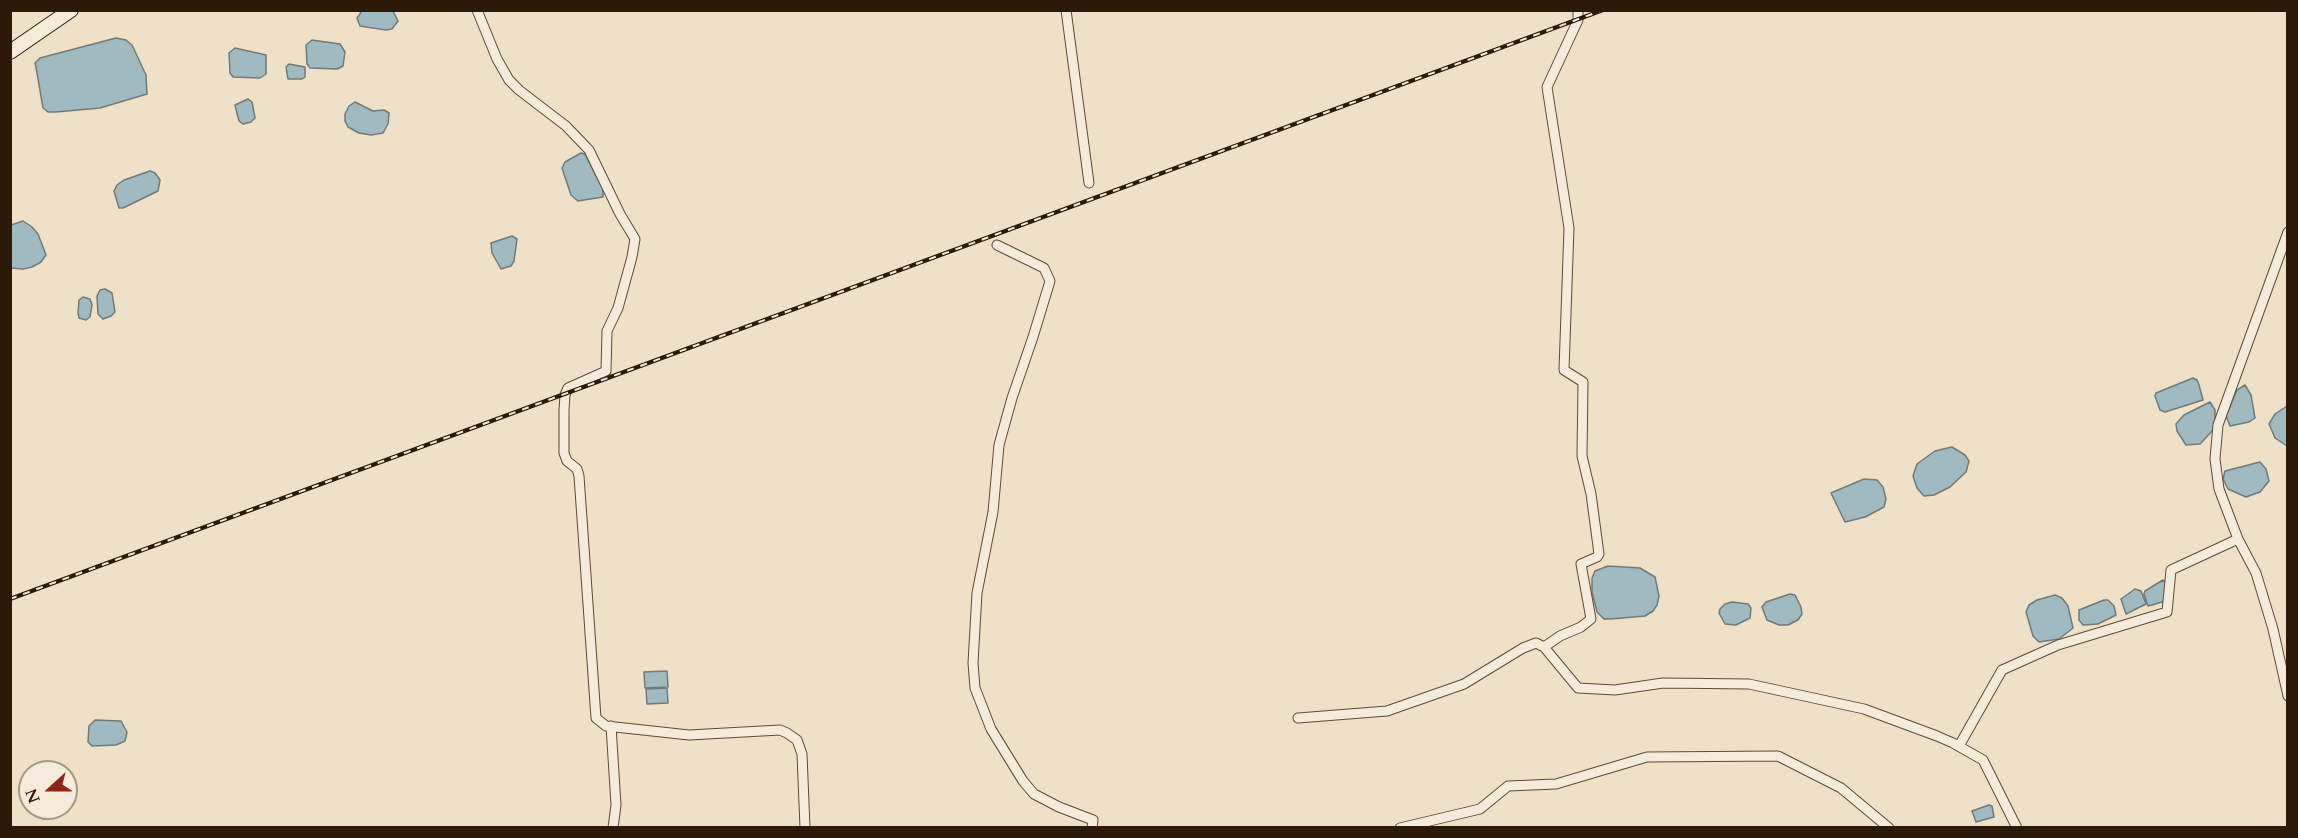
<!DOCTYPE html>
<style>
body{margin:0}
#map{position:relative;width:2298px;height:838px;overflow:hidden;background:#efe0c8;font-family:Cardo,serif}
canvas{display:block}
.frame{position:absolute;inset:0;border:12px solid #2c1907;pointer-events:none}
.north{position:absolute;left:18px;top:760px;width:60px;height:60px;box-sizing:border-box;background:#f5ebdb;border:2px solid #a59786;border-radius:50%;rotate:249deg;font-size:16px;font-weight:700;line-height:24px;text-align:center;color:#2c1907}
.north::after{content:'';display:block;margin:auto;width:21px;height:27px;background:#8f2418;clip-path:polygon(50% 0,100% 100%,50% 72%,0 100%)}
</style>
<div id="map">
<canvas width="2298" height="838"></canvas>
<div class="frame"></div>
<div class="north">N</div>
</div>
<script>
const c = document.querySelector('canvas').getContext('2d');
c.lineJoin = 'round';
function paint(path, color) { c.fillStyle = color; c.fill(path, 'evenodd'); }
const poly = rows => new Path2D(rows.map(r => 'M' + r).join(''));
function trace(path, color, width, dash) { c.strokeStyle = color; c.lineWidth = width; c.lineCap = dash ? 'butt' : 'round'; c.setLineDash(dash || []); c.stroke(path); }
const water = poly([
 [362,11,393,11,398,21,392,29,386,30,360,26,357,18,362,11],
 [116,38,126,40,132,45,146,75,147,94,100,108,56,112,48,112,43,108,36,67,35,63,40,58,116,38],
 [312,40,340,44,345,52,343,66,337,69,310,68,307,64,306,45,312,40],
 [235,48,266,55,266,74,260,78,233,77,230,73,229,53,235,48],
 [289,64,305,67,305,77,302,79,288,79,286,67,289,64],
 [248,99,252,102,255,118,251,122,243,124,239,121,235,105,248,99],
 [355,102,373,111,384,110,389,113,388,124,383,133,371,135,359,133,348,127,345,121,345,114,349,106,355,102],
 [581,153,585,154,603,189,603,197,578,201,571,195,562,168,565,162,581,153],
 [150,171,155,173,160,180,158,191,123,208,119,208,114,191,117,185,124,180,150,171],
 [23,221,32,227,38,234,46,255,41,262,32,267,23,269,11,268,11,225,23,221],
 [512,236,517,239,514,261,511,266,501,269,492,253,491,243,512,236],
 [105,289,112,293,115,312,111,316,103,319,98,314,97,296,100,290,105,289],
 [83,297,90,299,92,305,90,317,86,320,79,318,78,313,79,300,83,297],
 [2193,378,2197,380,2199,385,2203,400,2165,412,2160,410,2155,396,2156,393,2193,378],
 [2245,385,2251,395,2255,418,2249,422,2230,426,2226,416,2237,390,2245,385],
 [2210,402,2215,410,2215,428,2200,444,2186,445,2177,431,2176,424,2184,415,2210,402],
 [2287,406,2287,446,2275,438,2269,424,2275,414,2287,406],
 [1952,447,1965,455,1969,461,1966,472,1950,487,1934,495,1924,496,1917,488,1913,476,1917,464,1935,451,1952,447],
 [2260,462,2266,469,2269,481,2260,492,2246,497,2228,489,2223,479,2225,471,2260,462],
 [1864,479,1877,480,1883,487,1886,499,1884,507,1865,517,1845,522,1831,493,1864,479],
 [1608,566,1640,568,1655,577,1659,596,1657,605,1653,611,1645,616,1611,619,1604,619,1597,612,1592,592,1592,578,1595,571,1608,566],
 [2163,580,2166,584,2166,601,2148,606,2144,594,2145,591,2163,580],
 [2135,589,2141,591,2146,604,2126,614,2121,599,2135,589],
 [1790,594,1795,595,1801,607,1802,614,1798,620,1788,625,1779,625,1767,620,1762,607,1766,602,1790,594],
 [2055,595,2062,598,2068,606,2073,628,2059,639,2039,642,2033,636,2026,612,2029,605,2037,600,2055,595],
 [2104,600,2108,600,2114,606,2116,615,2098,624,2083,625,2079,620,2079,610,2104,600],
 [1732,602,1748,604,1751,608,1750,618,1736,625,1725,624,1719,613,1720,609,1725,604,1732,602],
 [667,671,668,687,645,688,644,672,667,671],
 [667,688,668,703,647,704,646,689,667,688],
 [95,720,121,721,127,732,125,741,116,745,92,746,88,742,89,726,95,720],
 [1989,805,1992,806,1994,817,1976,822,1972,811,1989,805]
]);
paint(water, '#a0bac1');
trace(water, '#727a77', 1.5);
const street = poly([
 [477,10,497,59,509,80,519,90,566,126,589,150,620,214,635,239,632,257,618,308,607,331,606,371,568,388,565,395,564,410,564,453,567,461,577,469,579,476,596,718,606,726,689,735,780,730,787,733,797,740,802,754,805,828],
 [1066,10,1089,183],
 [2288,232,2218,425,2215,459,2219,489,2238,539,2256,573,2273,629,2288,696],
 [997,245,1044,268,1050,281,1033,337,1012,398,999,445,993,512,977,593,973,663,975,688,991,729,1023,781,1034,794,1059,807,1093,820,1092,828],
 [1544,647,1560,636,1581,627,1591,619,1581,564,1597,557,1599,554,1591,494,1582,456,1583,382,1564,370,1569,228,1547,87,1578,20,1578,10],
 [1298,718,1387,711,1464,684,1523,648,1536,643,1544,647,1578,688,1615,690,1663,683,1749,684,1864,709,1937,736,1953,743,1983,760,2017,828],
 [611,726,616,805,613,828],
 [1959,746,2002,670,2058,645,2167,612,2171,570,2238,539],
 [1400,828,1480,809,1508,786,1556,784,1647,757,1778,756,1841,788,1889,828]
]);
const secondary = poly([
 [10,52,71,10]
]);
trace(street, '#5d4b37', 11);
trace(secondary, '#2c1907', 16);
trace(street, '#f5ebdb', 9);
trace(secondary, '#f5ebdb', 14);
const rail = poly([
 [10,599,1603,10]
]);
trace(rail, '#2c1907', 4.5);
trace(rail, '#f5ebdb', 2, [7]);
</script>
